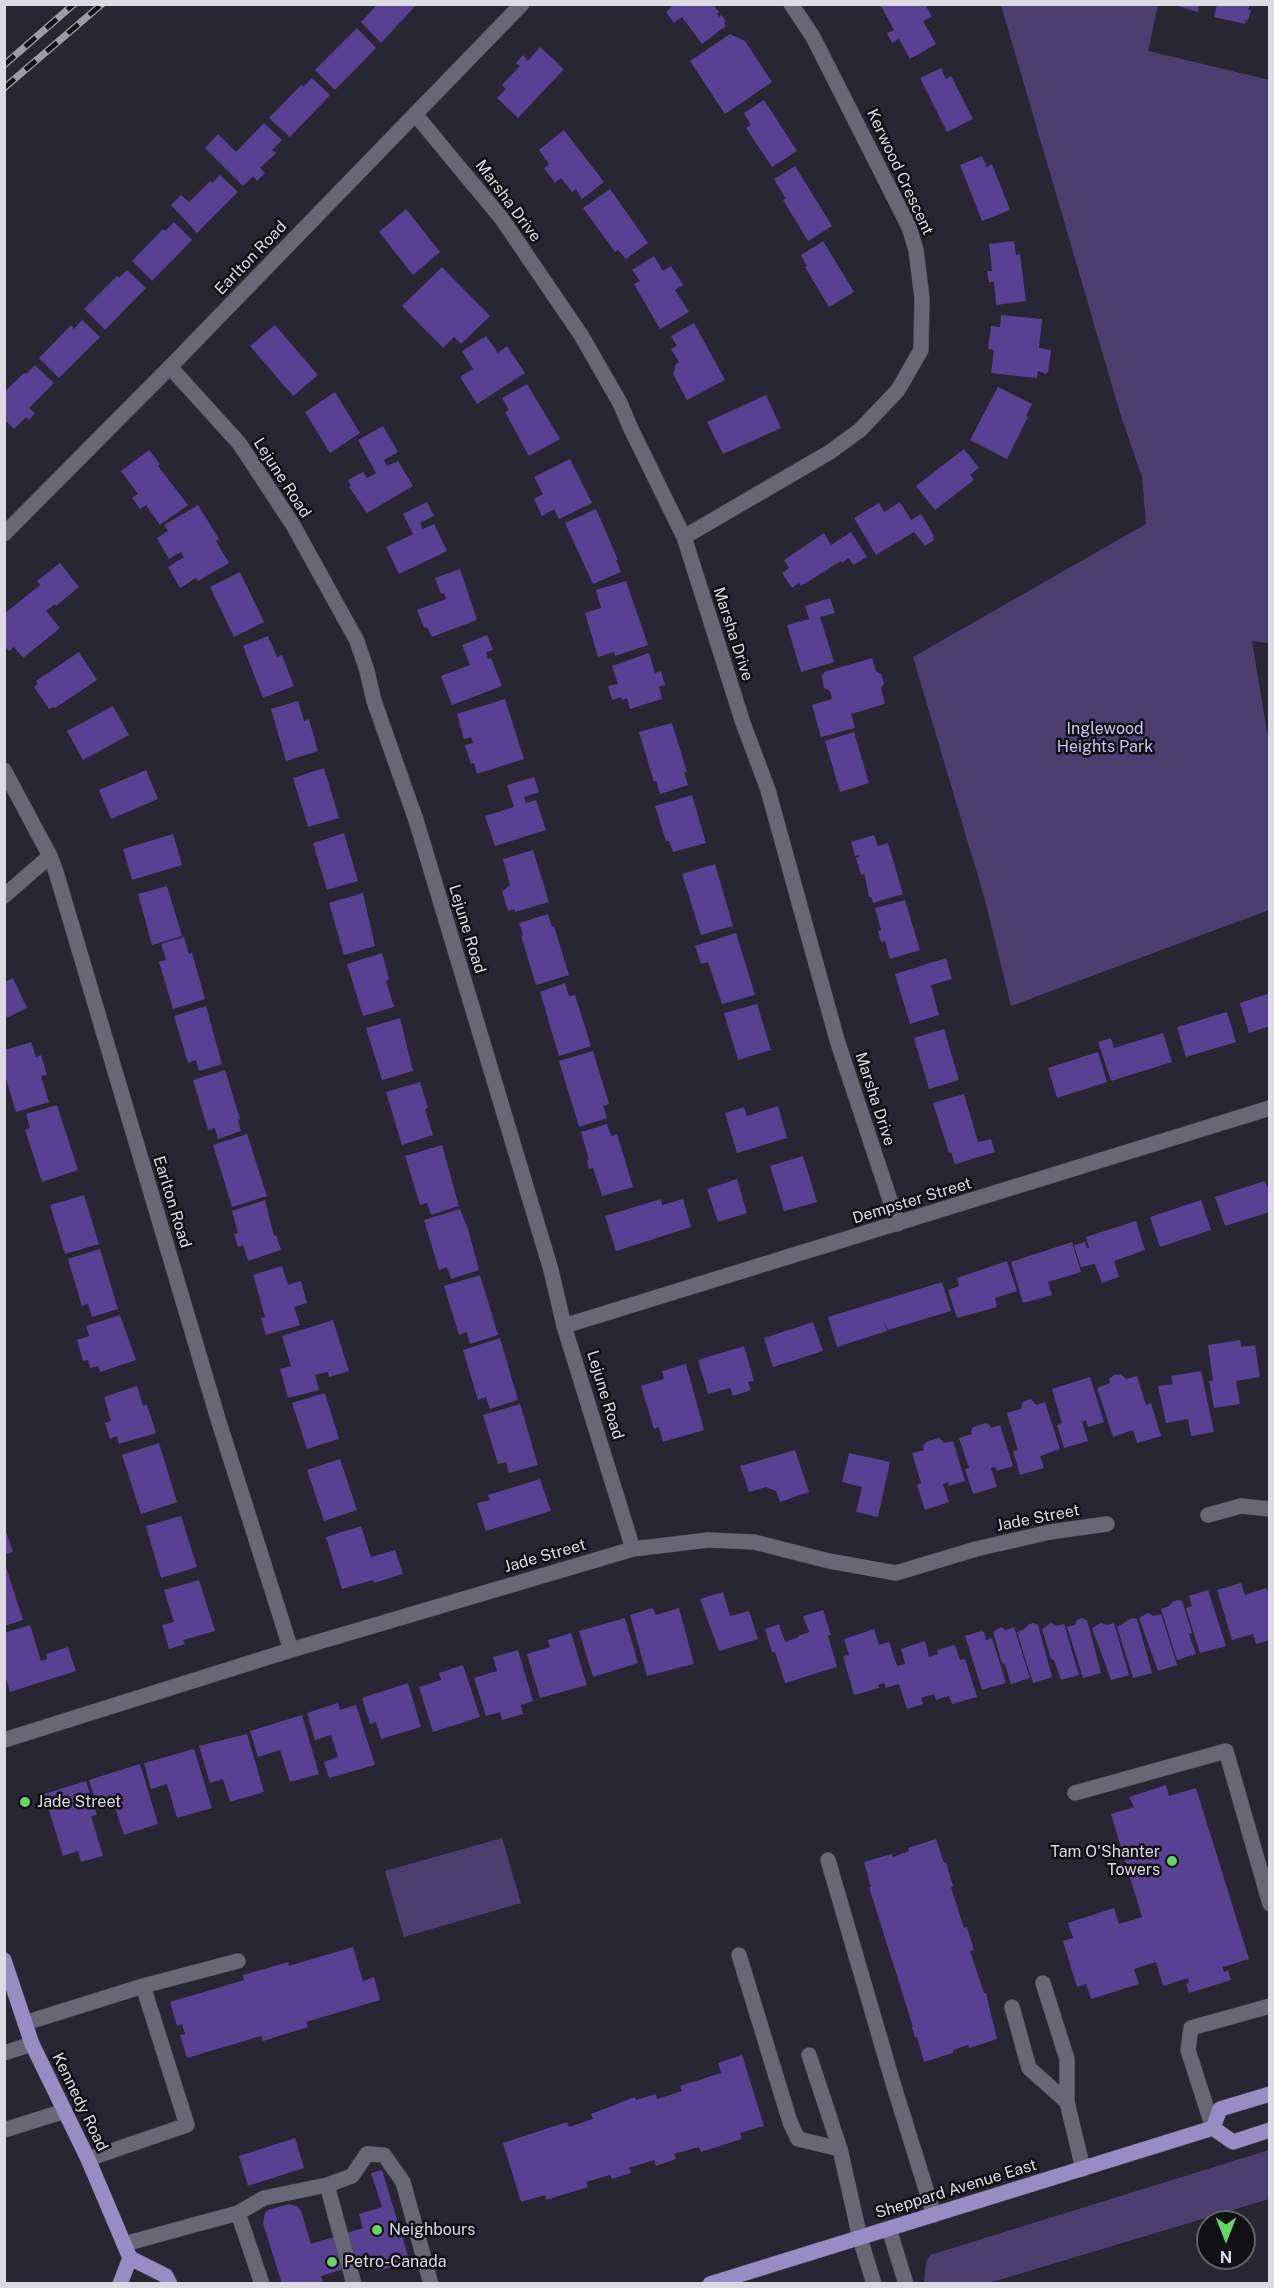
<!DOCTYPE html>
<style>
body{margin:0}
#map{position:relative;width:1274px;height:2288px;overflow:hidden;background:#282632;font-family:"Public Sans",sans-serif}
canvas{display:block}
.frame{position:absolute;inset:0;border:6px solid #dcdae3;pointer-events:none}
.north{position:absolute;left:1196px;top:2210px;width:60px;height:60px;box-sizing:border-box;background:#111015;border:2px solid #626167;border-radius:50%;rotate:180deg;font-size:16px;font-weight:700;line-height:24px;text-align:center;color:#dcdae3}
.north::after{content:'';display:block;margin:auto;width:21px;height:27px;background:#67d465;clip-path:polygon(50% 0,100% 100%,50% 72%,0 100%)}
</style>
<div id="map">
<canvas width="1274" height="2288"></canvas>
<div class="frame"></div>
<div class="north">N</div>
</div>
<script>
const c = document.querySelector('canvas').getContext('2d');
c.lineJoin = 'round';
function paint(path, color) { c.fillStyle = color; c.fill(path, 'evenodd'); }
const poly = rows => new Path2D(rows.map(r => 'M' + r).join(''));
function trace(path, color, width, dash) { c.strokeStyle = color; c.lineWidth = width; c.lineCap = dash ? 'butt' : 'round'; c.setLineDash(dash || []); c.stroke(path); }
function label(font, color, halo, rows, align = 'center') {
  c.font = font + ' "Public Sans",sans-serif'; c.lineWidth = 5; c.setLineDash([]); c.textBaseline = 'middle'; c.strokeStyle = halo; c.fillStyle = color; for (const [text, x, y, turn = 0] of rows) {
    c.save(); c.translate(x, y); c.rotate((+turn || 0) * Math.PI / 180); c.textAlign = isNaN(turn) ? turn : align; if (halo) c.strokeText(text, 0, 0); c.fillText(text, 0, 0); c.restore();
  }
}
paint(poly([
 [1001,5,1158,5,1148,51,1270,80,1269,643,1252,641,1269,744,1269,910,1011,1006,985,900,913,657,1146,524,1142,477,1120,413],
 [502,1838,521,1903,404,1937,385,1871],
 [1269,2150,1269,2199,989,2283,924,2283,926,2262,930,2255]
]), '#4b3f70');
paint(poly([
 [378,4,417,4,381,43,361,22],
 [675,4,713,4,719,12,717,14,719,17,721,15,726,21,724,23,726,26,702,44,682,17,674,23,666,12],
 [884,4,925,4,932,17,923,21,936,44,910,59,899,39,892,43,887,33,894,30,881,6],
 [1171,4,1199,4,1198,12],
 [1217,4,1250,4,1248,10,1251,10,1248,21,1246,20,1245,24,1214,17],
 [357,28,376,48,335,90,315,70],
 [730,34,745,41,772,82,725,114,690,61],
 [540,47,564,69,518,118,497,98,506,89,502,85,520,66,516,63,523,55,528,61],
 [941,68,946,79,951,76,973,119,947,132,920,78],
 [312,78,330,95,290,137,269,118,301,85,303,87],
 [764,100,797,151,772,167,746,128,751,125,744,113],
 [264,123,282,140,272,150,276,153,260,168,265,173,257,181,253,176,243,186,205,148,218,134,236,152],
 [564,130,604,182,582,199,576,189,572,192,561,178,555,183,544,168,549,164,539,150],
 [982,156,987,167,992,164,1010,210,982,221,960,165],
 [795,166,832,226,808,241,783,200,786,199,774,179],
 [220,175,238,192,197,233,171,205,181,195,189,202,210,181,212,183],
 [610,189,648,243,626,259,618,250,615,252,583,208],
 [406,209,440,252,413,275,379,232],
 [174,222,192,240,152,281,132,261,163,229,165,231],
 [823,241,854,292,829,307,805,267,807,266,801,255],
 [1014,241,1016,255,1020,254,1026,301,996,305,994,282,989,282,987,271,992,271,989,244],
 [654,256,663,271,671,266,683,285,675,290,689,312,660,329,634,284,640,281,632,270],
 [442,267,490,316,461,344,454,337,443,348,402,306],
 [127,270,146,288,105,330,84,309,117,276,119,278],
 [1001,315,1042,319,1039,348,1051,350,1048,372,1046,374,1038,371,1037,378,991,373,994,350,988,349,991,326,1000,327],
 [82,320,100,337,59,378,39,358,71,325,74,329],
 [694,323,725,380,687,400,673,374,676,364,679,362,671,349,677,346,671,336],
 [275,325,318,375,293,396,250,346],
 [486,336,498,353,507,346,525,373,477,404,460,377,473,369,462,351],
 [35,365,54,383,29,408,35,413,29,420,26,417,14,429,4,419,4,392,24,373,26,374],
 [527,384,560,439,529,456,505,412,509,410,502,398],
 [998,387,1032,404,1026,416,1028,417,1007,459,970,440],
 [335,392,360,433,330,453,305,412],
 [766,395,781,428,723,454,707,422],
 [383,426,398,452,384,460,387,466,398,461,413,486,367,513,349,487,351,486,348,480,363,472,367,478,376,473,358,440],
 [964,449,979,468,970,475,974,480,935,510,916,486],
 [149,450,160,464,158,466,188,505,160,525,146,505,140,509,132,498,138,494,121,471],
 [570,459,592,503,559,519,554,509,542,516,534,499,543,494,534,477],
 [427,502,434,516,420,523,423,529,434,524,447,551,399,574,386,547,413,534,403,514],
 [900,502,911,520,921,514,934,536,933,537,934,540,925,546,914,532,876,555,854,518,879,503,884,512],
 [198,505,219,539,216,541,229,563,198,581,196,578,180,588,168,567,184,557,181,552,169,559,157,538,168,531,164,525],
 [596,509,618,560,616,560,621,572,593,584,565,523],
 [851,532,867,557,853,565,849,558,842,563,841,561,801,586,799,583,792,588,782,573,789,568,784,560,824,533,831,545],
 [60,563,79,587,56,606,55,604,46,611,60,628,23,658,14,647,9,651,4,645,4,614,40,585,37,581],
 [460,569,477,620,432,637,427,627,424,628,417,610,446,599,444,593,441,594,435,578],
 [240,572,264,622,234,637,210,587],
 [626,581,648,645,615,656,614,652,598,657,585,613,601,608,596,590],
 [830,598,835,613,820,617,834,662,801,672,787,625,809,619,805,606],
 [487,635,493,650,486,652,488,659,491,658,502,686,452,705,441,676,470,665,462,645],
 [268,636,277,657,282,655,294,686,263,698,243,646],
 [79,652,97,680,55,708,54,707,49,709,34,687,38,684,36,681],
 [649,653,655,673,661,671,665,685,659,687,662,699,630,709,627,698,622,700,621,697,612,700,608,686,618,684,612,666],
 [872,658,876,671,881,674,884,683,881,688,885,704,851,714,855,728,821,737,812,705,832,699,830,691,824,688,822,677,824,672],
 [505,699,524,759,477,774,474,763,471,764,465,745,473,743,471,737,464,739,457,714],
 [298,701,304,721,309,719,318,751,286,761,271,709],
 [113,706,129,735,83,760,67,731],
 [672,723,687,772,684,772,688,785,660,794,656,781,654,782,639,732],
 [854,732,869,783,840,792,825,741],
 [324,768,339,818,308,827,293,778],
 [146,770,158,799,111,819,99,790],
 [534,777,539,792,524,797,526,803,536,800,546,830,495,846,485,816,514,807,507,785],
 [692,795,706,843,673,852,669,841,666,841,655,806],
 [344,833,358,881,327,890,313,843],
 [173,834,182,865,132,880,123,849],
 [874,835,878,846,888,843,903,894,873,903,871,897,869,897,865,876,864,874,861,875,856,858,859,857,859,855,855,856,851,842],
 [533,850,549,902,515,912,514,909,508,911,502,891,510,885,503,859],
 [715,864,733,926,701,935,682,874],
 [167,886,182,936,152,945,138,894],
 [363,893,375,946,344,955,329,903],
 [905,900,920,950,890,959,885,941,881,942,878,931,881,930,875,908],
 [548,914,552,927,554,926,569,975,536,985,521,936,523,935,519,923],
 [736,933,755,995,722,1004,708,962,701,964,695,946],
 [184,937,189,954,192,953,205,999,173,1009,159,962,166,960,161,944],
 [382,953,389,979,386,981,394,1007,363,1016,347,964],
 [946,958,952,979,931,985,939,1015,910,1024,895,974],
 [13,978,27,1008,4,1019,4,982],
 [565,983,569,996,575,995,591,1046,559,1056,540,992],
 [1270,993,1270,1026,1249,1033,1240,1003],
 [757,1004,771,1050,738,1060,724,1013],
 [206,1006,222,1064,199,1071,196,1060,188,1063,174,1016],
 [1227,1012,1236,1042,1186,1057,1177,1027],
 [400,1018,413,1071,382,1080,366,1028],
 [944,1029,959,1080,929,1089,914,1038],
 [1163,1033,1172,1062,1111,1081,1098,1042,1111,1038,1114,1048],
 [31,1042,36,1057,41,1055,47,1075,41,1076,49,1102,16,1112,4,1073,4,1050],
 [593,1051,609,1104,603,1106,607,1118,579,1127,559,1061],
 [1098,1052,1107,1082,1057,1098,1048,1068],
 [225,1070,240,1119,238,1120,241,1131,218,1139,215,1128,208,1130,193,1080],
 [420,1082,428,1108,425,1109,433,1135,402,1145,386,1092],
 [964,1094,978,1142,991,1139,995,1152,955,1164,951,1152,949,1153,933,1103],
 [57,1105,78,1170,42,1182,25,1130,30,1128,26,1114],
 [778,1106,787,1138,737,1153,725,1113,744,1107,747,1116],
 [607,1124,611,1136,617,1134,633,1187,602,1196,593,1168,589,1169,587,1160,589,1160,581,1132],
 [247,1134,267,1196,232,1207,213,1145],
 [442,1145,459,1206,431,1215,427,1203,420,1205,405,1156],
 [803,1156,817,1202,784,1211,770,1166],
 [737,1179,747,1213,718,1222,707,1189],
 [1265,1181,1270,1194,1270,1212,1225,1226,1215,1197],
 [84,1195,99,1244,65,1254,50,1205],
 [661,1199,662,1205,683,1199,691,1227,616,1251,605,1216],
 [265,1200,274,1236,276,1235,281,1250,248,1261,243,1245,238,1247,234,1234,238,1233,232,1211],
 [1201,1200,1211,1230,1160,1247,1150,1217],
 [460,1209,468,1229,479,1270,451,1279,447,1267,439,1270,424,1220],
 [1136,1221,1145,1250,1114,1261,1119,1277,1102,1283,1095,1264,1081,1267,1074,1245,1085,1242,1087,1248,1089,1248,1086,1237],
 [1072,1242,1081,1272,1048,1282,1052,1295,1023,1303,1011,1262],
 [100,1249,118,1309,92,1317,88,1304,82,1306,68,1259],
 [1007,1261,1017,1291,995,1298,997,1307,957,1318,948,1290,959,1286,957,1278],
 [282,1266,288,1285,301,1281,307,1303,294,1307,300,1325,266,1335,261,1318,265,1317,253,1275],
 [480,1275,498,1335,470,1344,467,1332,459,1335,444,1286],
 [942,1282,951,1311,888,1330,884,1321,887,1331,837,1347,828,1317],
 [120,1315,136,1360,100,1372,98,1366,90,1368,88,1360,83,1361,77,1340,89,1336,86,1326],
 [333,1320,349,1371,329,1377,328,1372,315,1375,319,1390,288,1398,280,1369,291,1366,282,1336],
 [813,1322,823,1351,773,1367,764,1338],
 [500,1338,518,1400,490,1409,486,1397,478,1400,463,1350],
 [1240,1340,1241,1347,1255,1345,1260,1377,1236,1381,1240,1404,1214,1408,1209,1381,1213,1381,1208,1345],
 [744,1346,754,1381,748,1382,751,1390,733,1396,730,1388,708,1394,698,1360],
 [686,1364,704,1430,663,1442,659,1427,654,1429,641,1386,664,1379,662,1371],
 [1201,1371,1214,1432,1191,1436,1188,1419,1166,1423,1158,1386,1173,1384,1171,1376],
 [1121,1374,1126,1379,1137,1376,1146,1405,1151,1403,1161,1436,1137,1443,1133,1430,1113,1437,1097,1388,1110,1383,1109,1379,1114,1375],
 [1090,1377,1104,1422,1088,1427,1086,1420,1082,1422,1088,1441,1064,1448,1057,1425,1062,1423,1052,1389],
 [137,1386,143,1406,147,1405,156,1433,119,1444,117,1436,110,1439,105,1423,111,1421,104,1397],
 [325,1393,339,1439,307,1449,292,1403],
 [1031,1399,1036,1405,1045,1402,1060,1449,1040,1456,1044,1468,1020,1475,1013,1451,1018,1450,1007,1413,1021,1409,1023,1402],
 [520,1404,538,1465,509,1473,506,1462,498,1464,483,1415],
 [986,1423,990,1425,991,1428,1000,1425,1013,1466,997,1471,995,1467,991,1468,997,1487,973,1494,965,1469,969,1468,959,1438,972,1434,971,1431,973,1427],
 [938,1438,942,1440,943,1443,953,1441,965,1481,949,1486,948,1482,943,1484,949,1502,925,1510,917,1485,921,1483,912,1453,924,1450,923,1446,926,1442],
 [159,1443,177,1502,141,1514,122,1455],
 [795,1450,809,1492,780,1502,776,1491,766,1487,749,1492,740,1466],
 [849,1453,890,1462,878,1517,856,1512,862,1487,842,1482],
 [340,1459,357,1510,324,1521,307,1470],
 [540,1479,551,1511,486,1531,477,1503,490,1500,488,1495],
 [181,1516,197,1567,161,1578,146,1526],
 [4,1526,13,1552,4,1555],
 [361,1526,371,1557,395,1550,403,1574,374,1583,373,1580,342,1589,326,1537],
 [4,1561,23,1620,4,1626],
 [199,1580,215,1631,183,1640,185,1644,169,1649,162,1625,174,1622,164,1590],
 [1241,1583,1245,1595,1266,1588,1270,1596,1270,1640,1256,1644,1253,1634,1232,1640,1217,1590],
 [1208,1590,1226,1646,1200,1653,1186,1608,1192,1606,1189,1596],
 [723,1592,730,1616,749,1611,758,1639,719,1651,700,1599],
 [1177,1600,1182,1601,1192,1633,1189,1634,1196,1654,1177,1660,1161,1609,1169,1606,1172,1602],
 [653,1608,656,1615,679,1608,694,1664,647,1676,630,1615],
 [823,1610,831,1635,828,1636,837,1667,785,1683,775,1652,772,1652,765,1629,779,1624,785,1642,799,1637,798,1636,809,1632,803,1616],
 [1148,1613,1153,1616,1161,1614,1177,1665,1158,1671,1139,1618],
 [625,1618,638,1663,593,1677,579,1631],
 [1082,1618,1087,1620,1101,1673,1083,1678,1067,1627,1075,1625,1077,1620],
 [1132,1618,1137,1619,1152,1673,1133,1678,1117,1627],
 [1033,1623,1038,1625,1052,1677,1033,1683,1017,1632,1025,1629,1028,1625],
 [1051,1623,1056,1626,1064,1624,1079,1675,1061,1680,1054,1660,1051,1659,1042,1629],
 [1101,1623,1107,1625,1114,1623,1129,1675,1111,1680,1092,1628],
 [30,1625,41,1661,47,1659,46,1654,68,1647,76,1671,10,1692,4,1673,4,1633],
 [1001,1627,1006,1630,1014,1627,1030,1678,1011,1684,1005,1664,1002,1663,993,1632],
 [874,1629,879,1645,889,1642,897,1666,905,1664,901,1649,925,1641,929,1657,938,1654,937,1650,955,1645,960,1660,965,1659,977,1697,952,1704,949,1696,936,1700,934,1694,921,1698,923,1704,907,1709,899,1684,886,1688,884,1683,878,1685,879,1688,854,1695,843,1656,849,1655,844,1639],
 [981,1631,984,1632,986,1640,992,1638,1006,1683,982,1690,965,1636],
 [571,1633,587,1685,540,1698,527,1654,550,1647,548,1640],
 [518,1650,533,1701,521,1705,523,1714,502,1720,500,1712,486,1716,474,1678,497,1671,493,1657],
 [463,1665,480,1717,433,1732,419,1687,441,1680,439,1673],
 [408,1683,421,1727,381,1739,376,1722,370,1724,362,1698],
 [338,1703,340,1710,356,1705,375,1765,329,1778,324,1762,338,1757,331,1735,315,1740,307,1713],
 [302,1715,319,1774,290,1782,280,1750,258,1757,250,1731],
 [247,1734,264,1792,230,1802,223,1779,210,1783,199,1746],
 [194,1749,212,1808,177,1818,167,1784,151,1789,144,1763],
 [140,1764,158,1824,124,1835,113,1801,97,1806,89,1780],
 [86,1781,97,1815,91,1816,103,1856,81,1862,78,1851,63,1856,44,1794],
 [1166,1785,1169,1796,1196,1788,1249,1959,1223,1967,1224,1972,1228,1970,1231,1980,1189,1993,1186,1984,1189,1983,1188,1978,1163,1986,1156,1962,1134,1969,1139,1984,1091,1999,1086,1984,1077,1987,1063,1941,1073,1938,1068,1923,1114,1908,1119,1924,1142,1917,1111,1814,1134,1807,1129,1797],
 [936,1839,944,1863,946,1862,953,1886,951,1887,964,1928,967,1927,974,1950,970,1951,984,1993,986,1993,997,2039,969,2048,968,2045,953,2050,953,2053,924,2062,917,2037,915,2038,912,2027,913,2027,869,1887,871,1887,864,1862,892,1854,893,1857,909,1851,908,1848],
 [353,1947,363,1981,374,1977,380,2000,306,2022,308,2027,263,2041,261,2036,187,2058,180,2035,185,2034,182,2024,177,2026,170,2002,244,1980,243,1975,288,1962,289,1966],
 [742,2055,764,2126,740,2133,742,2139,701,2152,699,2147,674,2154,676,2159,656,2166,654,2160,629,2168,631,2173,612,2179,610,2175,586,2182,588,2187,546,2200,545,2195,521,2202,503,2143,567,2122,569,2127,593,2119,591,2114,635,2097,636,2100,656,2094,657,2099,682,2091,680,2086,721,2073,718,2063],
 [295,2138,304,2168,248,2186,239,2156],
 [382,2170,410,2262,377,2271,374,2260,321,2276,324,2284,282,2284,263,2223,265,2213,268,2210,289,2204,297,2206,301,2211,311,2244,363,2228,359,2214,382,2207,371,2173]
]), '#584093');
const minor = poly([
 [415,114,502,219,581,335,620,403,631,429,684,537,743,723,768,790,837,1040,898,1224],
 [170,367,239,443,293,525,357,641,367,671,374,701,416,820,551,1270,564,1326,633,1549],
 [4,534,170,367,522,4],
 [684,537,830,452,860,430,898,390,921,350,922,298,916,250,909,227,813,37,791,4],
 [4,770,50,856,56,872,218,1419,291,1650],
 [4,896,50,856],
 [564,1326,1270,1108],
 [1208,1515,1241,1506,1270,1509],
 [4,1740,291,1650,633,1549,708,1540,754,1542,829,1561,896,1573,976,1549,1050,1532,1107,1524],
 [1075,1793,1226,1751,1270,1904],
 [828,1860,893,2083,934,2215],
 [739,1955,790,2122,798,2139,840,2149],
 [1043,1983,1067,2059,1067,2102,1083,2169],
 [1012,2007,1029,2068,1067,2102],
 [25,2023,143,1986,238,1961],
 [4,2053,32,2044],
 [809,2055,840,2149,860,2238,874,2284],
 [1213,2128,1188,2050,1191,2028,1270,2006],
 [4,2130,65,2111],
 [88,2159,187,2125,143,1986],
 [327,2185,354,2284],
 [238,2213,262,2284],
 [889,2229,906,2284],
 [124,2244,238,2213,264,2198,327,2185,352,2176,367,2154,384,2155,403,2182,431,2284]
]);
const major = poly([
 [4,1960,32,2044,88,2159,130,2258,166,2276,170,2284],
 [1213,2128,1220,2109,1270,2094],
 [1213,2128,1233,2142,1270,2130],
 [120,2284,130,2258],
 [710,2284,1213,2128]
]);
trace(minor, '#46444e', 16);
trace(major, '#46444e', 16);
trace(minor, '#696675', 15);
trace(major, '#988cc4', 15);
const rail = poly([
 [4,65,74,4],
 [4,88,102,4]
]);
trace(rail, '#9d9ba5', 7);
trace(rail, '#111015', 4.5, [14]);
for (const [x, y, r, color] of [
 [25,1802,6,"#67d465"],
 [1172,1861,6,"#67d465"],
 [377,2230,6,"#67d465"],
 [332,2262,6,"#67d465"]
]) { const dot = new Path2D(); dot.arc(x, y, r, 0, 2 * Math.PI); c.fillStyle = color; c.fill(dot); trace(dot, '#111015', 2); }
label('16px', '#dcdae3', '#111015', [
 ["Kerwood Crescent",900,172,65],
 ["Marsha Drive",508,201,53],
 ["Earlton Road",251,258,-46],
 ["Lejune Road",282,478,57],
 ["Marsha Drive",733,634,72],
 ["Lejune Road",467,929,73],
 ["Marsha Drive",875,1099,72],
 ["Dempster Street",912,1201,-17],
 ["Earlton Road",172,1202,73],
 ["Lejune Road",605,1395,73],
 ["Jade Street",1038,1518,-11],
 ["Jade Street",545,1556,-16],
 ["Kennedy Road",80,2102,64],
 ["Sheppard Avenue East",956,2189,-17]
]);
label('16px', '#cdc5f3', '#111015', [
 ["Inglewood",1105,729],
 ["Heights Park",1105,747]
]);
label('16px', '#dcdae3', '#111015', [
 ["Jade Street",37,1802],
 ["Tam O'Shanter",1160,1852,"right"],
 ["Towers",1160,1870,"right"],
 ["Neighbours",389,2230],
 ["Petro-Canada",344,2262]
], 'left');
</script>
